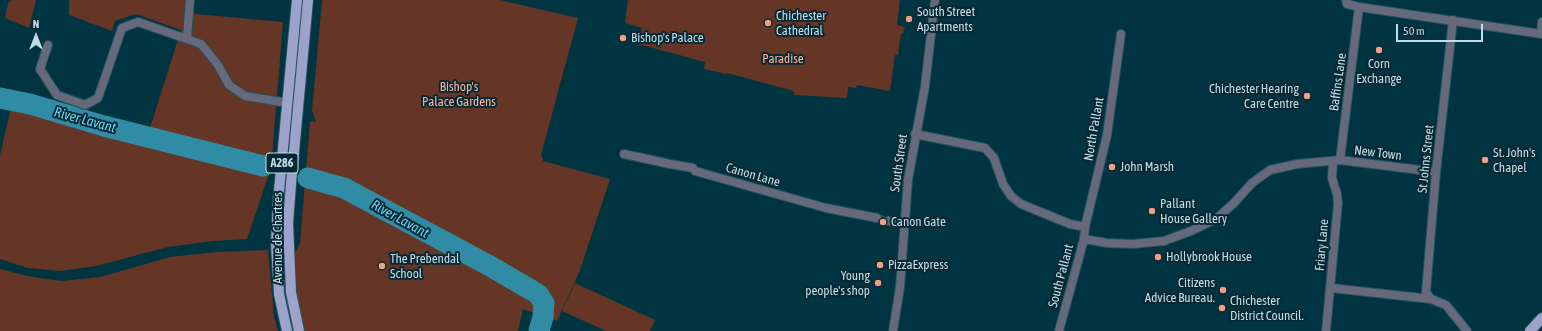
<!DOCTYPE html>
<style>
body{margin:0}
#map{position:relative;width:1542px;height:331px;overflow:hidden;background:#003440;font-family:"Asap Condensed",sans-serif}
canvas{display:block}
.north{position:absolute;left:16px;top:16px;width:40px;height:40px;-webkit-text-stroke:3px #072832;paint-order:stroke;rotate:0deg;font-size:11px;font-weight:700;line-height:16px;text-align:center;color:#c0dee8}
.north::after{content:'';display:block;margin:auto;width:14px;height:18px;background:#c0dee8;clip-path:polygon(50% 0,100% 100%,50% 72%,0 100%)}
.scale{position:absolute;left:1396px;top:24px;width:87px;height:18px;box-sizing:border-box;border:2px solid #c0dee8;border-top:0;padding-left:5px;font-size:12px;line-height:14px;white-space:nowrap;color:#c0dee8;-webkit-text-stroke:3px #072832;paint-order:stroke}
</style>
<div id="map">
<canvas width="1542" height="331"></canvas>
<div class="north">N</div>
<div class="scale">50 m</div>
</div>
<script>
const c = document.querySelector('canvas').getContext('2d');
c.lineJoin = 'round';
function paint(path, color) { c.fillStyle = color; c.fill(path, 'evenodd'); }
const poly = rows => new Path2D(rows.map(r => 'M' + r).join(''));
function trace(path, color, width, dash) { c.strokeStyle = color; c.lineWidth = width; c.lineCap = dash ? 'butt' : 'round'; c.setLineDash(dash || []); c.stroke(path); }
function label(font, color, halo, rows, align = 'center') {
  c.font = font + ' "Asap Condensed",sans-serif'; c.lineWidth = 4; c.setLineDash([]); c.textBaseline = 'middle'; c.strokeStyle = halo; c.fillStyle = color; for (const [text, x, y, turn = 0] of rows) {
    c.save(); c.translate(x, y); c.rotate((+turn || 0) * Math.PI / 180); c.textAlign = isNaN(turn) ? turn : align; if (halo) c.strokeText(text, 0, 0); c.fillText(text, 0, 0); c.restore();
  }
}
paint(poly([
 [12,0,36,0,29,28,5,18,8,3],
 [69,0,186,0,185,13,283,22,272,158,269,174,247,239,213,241,168,247,96,266,60,271,28,268,0,259,0,155,15,91,150,128,181,30,136,14,115,21,112,31,69,15],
 [322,0,500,0,578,18,541,155,542,157,543,161,610,179,580,270,557,321,523,309,518,331,303,331,294,290,293,256,300,243,310,121,316,122,312,111],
 [628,0,900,0,897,25,905,27,903,34,901,34,898,55,895,55,890,91,857,85,856,88,848,87,847,98,794,95,794,91,727,73,726,74,704,69,705,62,638,44,642,28,625,23],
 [268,250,274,316,278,331,0,331,0,269,27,276,61,281,100,277,170,257,216,252],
 [575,283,655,320,650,331,606,331,562,311]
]), '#653525');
trace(poly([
 [0,98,30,104,104,126,263,166],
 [308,178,344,188,490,266,538,294,544,303,543,317,539,331]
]), '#308ca5', 21);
trace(poly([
 [877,218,889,221]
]), '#1d4e59', 8, [8, 4]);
const street = poly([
 [1346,0,1347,4,1359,7,1542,34],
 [1541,34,1542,22],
 [187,38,190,0],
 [48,45,40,69,57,95,85,105,98,98,122,28,138,22,201,44,218,65,229,85,245,96,288,103],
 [915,134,985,148,994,158,1003,184,1011,196,1021,204,1070,224,1085,227],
 [624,154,670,164,693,168,695,171,826,208,877,218],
 [1340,160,1359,7],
 [889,221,903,224],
 [1084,239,1107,243,1133,244,1164,241,1191,231,1216,219,1234,203,1252,183,1270,170,1297,164,1340,160,1436,172],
 [1331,288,1431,299,1446,305,1467,331],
 [1431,299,1426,292,1436,172,1453,20],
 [893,331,900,287,908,180,925,86,935,0],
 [1059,331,1084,239,1085,227,1107,135,1121,34],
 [1326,331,1338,203,1337,194,1332,178,1333,161]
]);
const primary = poly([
 [287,331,279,294,276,244,278,201,297,0],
 [299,331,291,292,288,223,291,184,308,0],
 [1530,331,1542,318]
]);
trace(street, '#23535e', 10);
trace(primary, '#23535e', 12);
trace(street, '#66687c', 8);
trace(primary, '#9da2ca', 10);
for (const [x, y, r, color] of [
 [909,19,4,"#f39f83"],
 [768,23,4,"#f39f83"],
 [623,38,4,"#f39f83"],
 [1379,50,4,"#f39f83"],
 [1307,96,4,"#f39f83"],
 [1485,160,4,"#f39f83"],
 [1112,167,4,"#f39f83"],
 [1152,211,4,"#f39f83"],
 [883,222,4,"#f39f83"],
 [1158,257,4,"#f39f83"],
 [880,265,4,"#f39f83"],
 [382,266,4,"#f39f83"],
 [878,283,4,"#f39f83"],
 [1223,290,4,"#f39f83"],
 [1222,308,4,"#f39f83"]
]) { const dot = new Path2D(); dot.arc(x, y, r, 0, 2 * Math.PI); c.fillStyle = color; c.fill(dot); trace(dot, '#072832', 1.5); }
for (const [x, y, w] of [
 [282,163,32]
]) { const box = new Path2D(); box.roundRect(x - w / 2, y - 10, w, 20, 3); c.fillStyle = '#072832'; c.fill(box); trace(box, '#c0dee8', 1); }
label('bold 12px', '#c0dee8', null, [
 ["A286",282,163]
]);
label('13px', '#c0dee8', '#072832', [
 ["South Street",917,12],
 ["Apartments",917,27],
 ["Chichester",776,16],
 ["Cathedral",776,31],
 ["Bishop's Palace",631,38],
 ["Corn",1379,64,"center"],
 ["Exchange",1379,79,"center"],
 ["Chichester Hearing",1299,89,"right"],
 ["Care Centre",1299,104,"right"],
 ["St. John's",1493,153],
 ["Chapel",1493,168],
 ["John Marsh",1120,167],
 ["Pallant",1160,204],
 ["House Gallery",1160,219],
 ["Canon Gate",891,222],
 ["Hollybrook House",1166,257],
 ["The Prebendal",390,259],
 ["School",390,274],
 ["PizzaExpress",888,265],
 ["Young",870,276,"right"],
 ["people's shop",870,291,"right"],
 ["Citizens",1215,283,"right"],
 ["Advice Bureau.",1215,298,"right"],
 ["Chichester",1230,301],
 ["District Council.",1230,316]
], 'left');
label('13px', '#fbb69f', '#072832', [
 ["Paradise",783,59],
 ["Bishop's",459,87],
 ["Palace Gardens",459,102]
]);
label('13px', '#c0dee8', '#072832', [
 ["Baffins Lane",1338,82,-82],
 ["North Pallant",1094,129,-80],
 ["New Town",1378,153,7],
 ["St Johns Street",1426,159,-84],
 ["South Street",899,163,-82],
 ["Canon Lane",753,175,16],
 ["Avenue de Chartres",278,238,-90],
 ["Friary Lane",1322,245,-85],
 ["South Pallant",1061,276,-75]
]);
label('italic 14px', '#62d9fb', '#072832', [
 ["River Lavant",85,120,15],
 ["River Lavant",400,219,29]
]);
</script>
